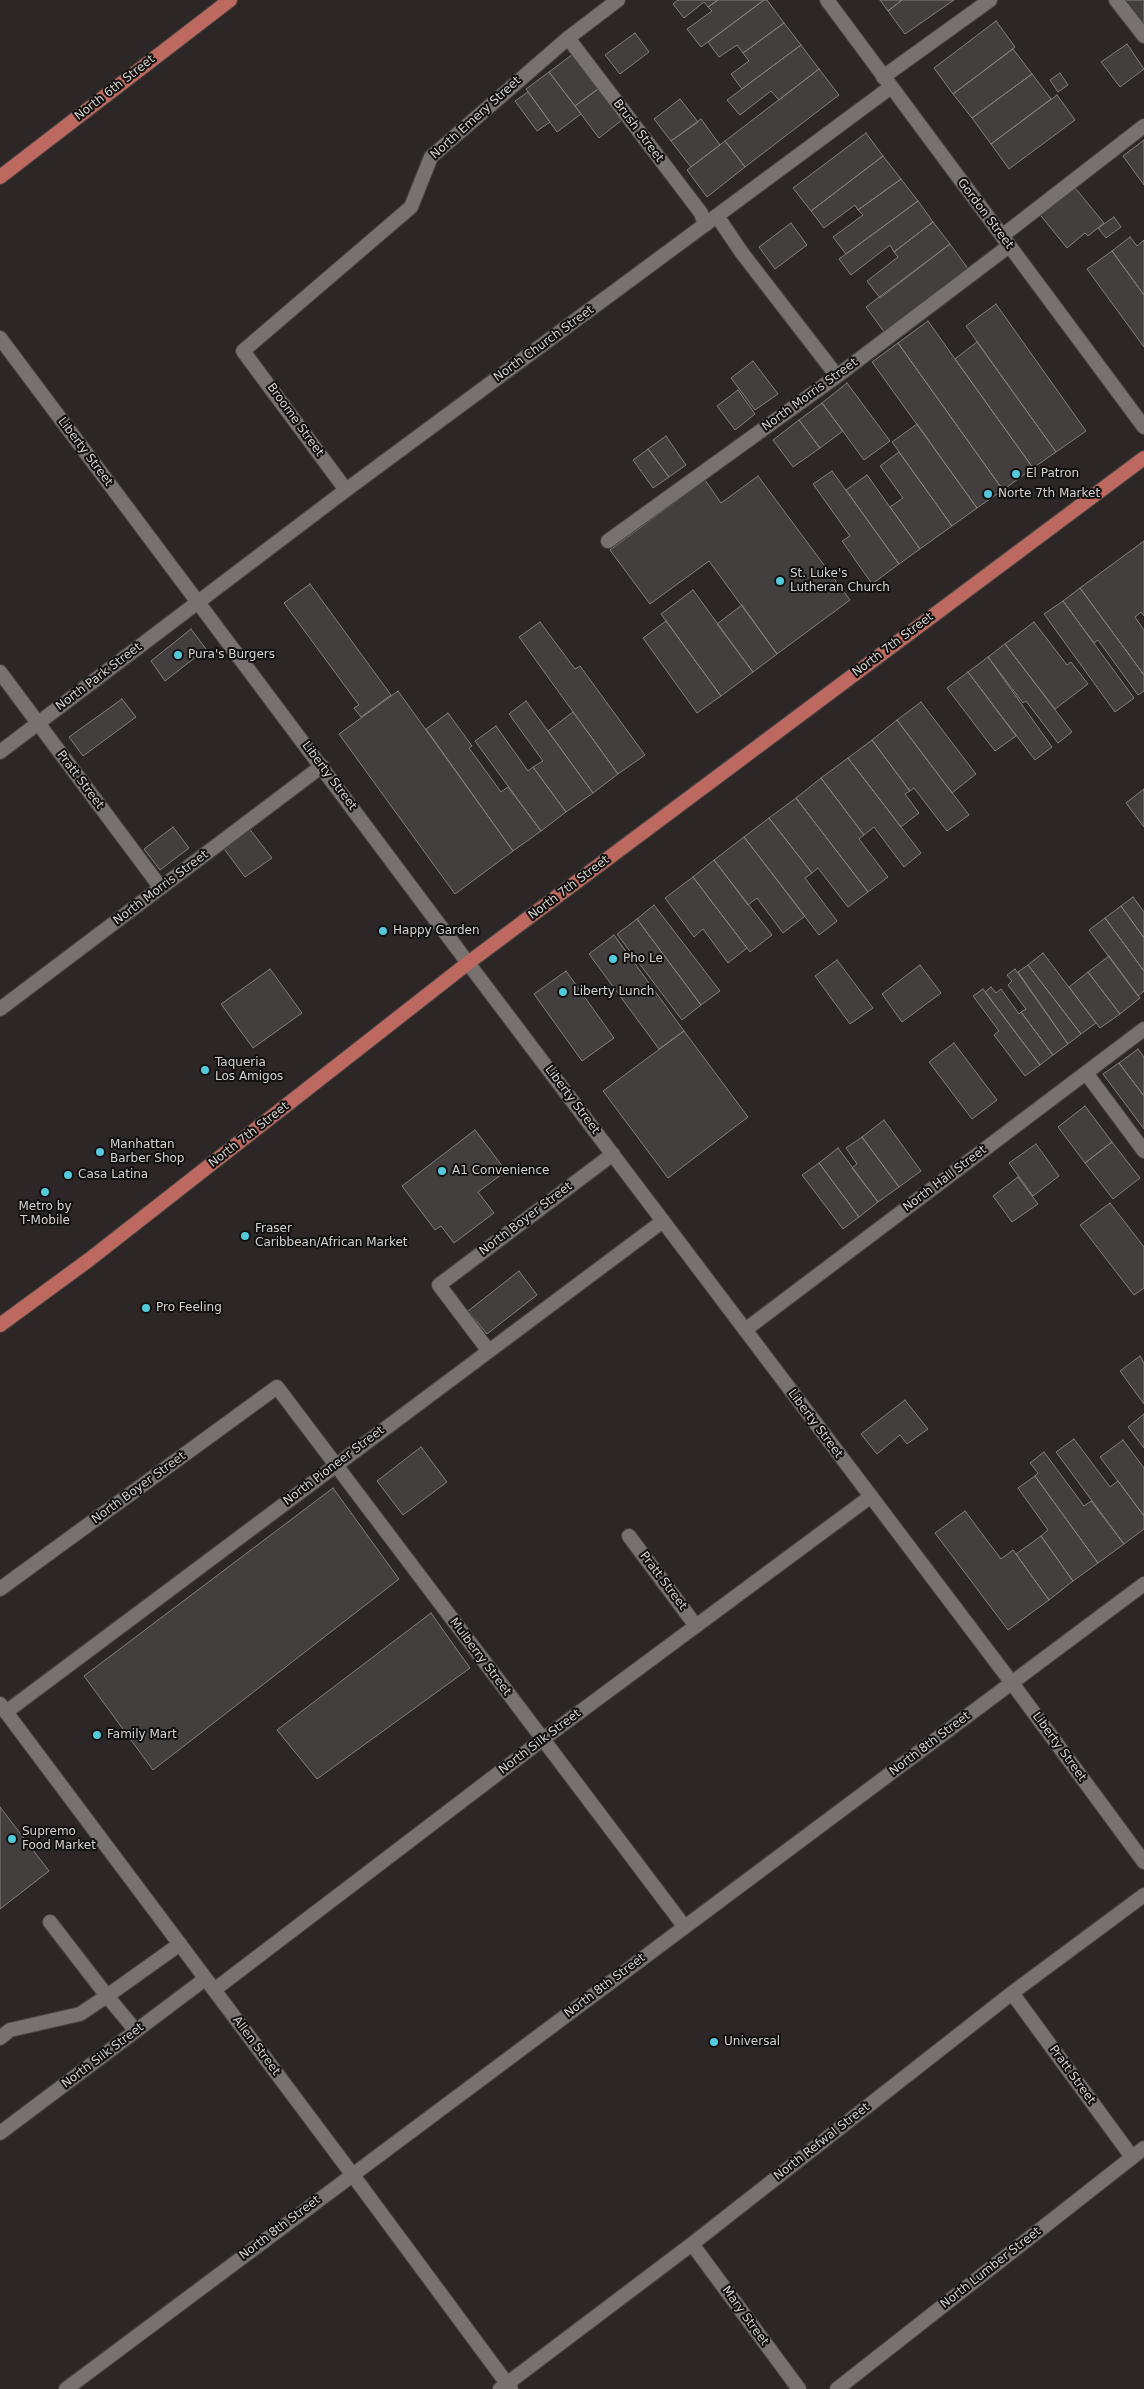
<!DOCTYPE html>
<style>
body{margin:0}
canvas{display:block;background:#2c2726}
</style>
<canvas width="1144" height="2389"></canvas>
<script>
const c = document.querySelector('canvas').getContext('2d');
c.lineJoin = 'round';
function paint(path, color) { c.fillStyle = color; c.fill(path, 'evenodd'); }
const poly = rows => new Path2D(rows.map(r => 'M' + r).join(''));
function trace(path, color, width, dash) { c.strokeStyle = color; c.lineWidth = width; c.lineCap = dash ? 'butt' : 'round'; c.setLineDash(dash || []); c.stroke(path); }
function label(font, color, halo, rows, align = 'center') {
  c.font = font + ' "DejaVu Sans",sans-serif'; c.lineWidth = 4; c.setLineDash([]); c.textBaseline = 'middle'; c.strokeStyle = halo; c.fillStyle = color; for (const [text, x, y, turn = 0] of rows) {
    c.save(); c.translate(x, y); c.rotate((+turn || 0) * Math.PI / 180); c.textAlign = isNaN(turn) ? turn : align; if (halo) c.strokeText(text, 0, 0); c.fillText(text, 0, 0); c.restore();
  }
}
const building = poly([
 [678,0,718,0,708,7,704,2,684,18,673,4,678,0],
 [718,0,764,0,701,47,687,29,712,11,708,7,718,0],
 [764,0,767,0,784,23,743,53,737,45,719,57,708,42,764,0],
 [880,0,902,0,888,11,880,0],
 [902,0,954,0,905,34,888,11,902,0],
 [1122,0,1144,0,1144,29,1122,0],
 [996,21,1015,47,953,94,934,68,996,21],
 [784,23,801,45,742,89,731,74,749,61,743,53,784,23],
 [635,33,649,52,620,74,605,55,635,33],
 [1127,44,1144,69,1120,87,1101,62,1127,44],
 [801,45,819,69,779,100,771,91,740,115,727,100,801,45],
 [1013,49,1032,74,972,118,953,94,1013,49],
 [573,54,598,89,575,106,549,72,573,54],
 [819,69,839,95,745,167,725,141,819,69],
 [549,72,581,114,557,132,526,89,549,72],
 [1060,73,1068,85,1058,92,1050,80,1060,73],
 [1032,74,1051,99,991,144,972,118,1032,74],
 [598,89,622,120,599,138,575,106,598,89],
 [528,92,550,122,537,131,515,101,528,92],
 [1057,95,1075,120,1009,169,991,144,1057,95],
 [680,99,698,122,671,141,654,119,680,99],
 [701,119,720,145,691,167,671,141,701,119],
 [866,133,883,156,811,211,793,188,866,133],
 [1144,140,1144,185,1123,156,1144,140],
 [725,141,745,167,707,197,687,170,725,141],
 [883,156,901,179,858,210,855,205,824,228,811,211,883,156],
 [901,179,918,201,846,254,833,237,863,215,858,210,901,179],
 [1071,183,1104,223,1088,236,1085,233,1067,248,1037,211,1071,183],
 [918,201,933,222,894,252,890,245,851,275,839,259,918,201],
 [1114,217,1121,227,1106,238,1098,228,1114,217],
 [933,222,950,244,880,298,867,281,898,257,894,252,933,222],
 [791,223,807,245,775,269,759,247,791,223],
 [1130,237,1137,246,1144,240,1144,295,1112,251,1130,237],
 [950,244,969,270,885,333,866,307,950,244],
 [1112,251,1144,295,1144,347,1087,269,1112,251],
 [996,304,1086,431,1056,452,966,326,996,304],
 [928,321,1033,468,1003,490,898,343,928,321],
 [977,342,1056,452,1033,468,955,359,977,342],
 [898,343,1003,490,977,508,872,362,898,343],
 [753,361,778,394,755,410,731,378,753,361],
 [847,383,890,441,864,460,822,403,847,383],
 [738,390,755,414,735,430,717,406,738,390],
 [822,403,843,431,820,448,799,420,822,403],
 [799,420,820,448,793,467,773,440,799,420],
 [917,424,977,508,952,526,892,442,917,424],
 [666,436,686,465,669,477,648,449,666,436],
 [648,449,669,477,653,488,633,460,648,449],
 [899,452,952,526,920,549,890,507,903,498,880,466,899,452],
 [832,471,899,564,872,584,842,541,850,536,813,484,832,471],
 [867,475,920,549,899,564,846,490,867,475],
 [758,476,850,600,777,654,709,561,650,604,610,550,705,480,721,503,758,476],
 [1144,541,1144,616,1141,612,1135,617,1144,630,1144,675,1080,588,1144,541],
 [310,584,391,695,361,717,354,708,359,705,284,603,310,584],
 [1080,588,1144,675,1144,691,1138,695,1098,640,1094,643,1063,601,1080,588],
 [693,590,753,672,721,696,661,614,693,590],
 [1063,601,1134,698,1115,712,1044,614,1063,601],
 [742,605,777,654,753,672,717,624,742,605],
 [666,621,721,696,697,713,643,638,666,621],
 [540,622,575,669,580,666,645,755,618,774,519,637,540,622],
 [1034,622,1067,665,1071,662,1088,684,1055,709,1005,644,1034,622],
 [191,629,206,649,165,681,151,661,191,629],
 [1005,644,1072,732,1058,743,1026,701,1023,703,988,657,1005,644],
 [988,657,1052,747,1035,760,968,672,988,657],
 [968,672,1016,736,995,751,947,688,968,672],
 [398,691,513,851,455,894,339,734,398,691],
 [122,699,136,717,83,756,69,737,122,699],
 [526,701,593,793,566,812,533,767,543,761,509,714,526,701],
 [921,702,976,774,952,793,897,720,921,702],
 [573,712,618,774,593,793,548,731,573,712],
 [448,713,472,746,469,748,501,792,508,787,541,831,513,851,426,729,448,713],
 [897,720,969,815,947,831,914,788,910,791,872,740,897,720],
 [496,726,528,771,533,767,566,812,541,831,475,741,496,726],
 [872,740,910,791,905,794,919,813,901,827,848,758,872,740],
 [848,758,921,853,904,867,874,827,864,835,821,778,848,758],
 [821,778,864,835,859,839,888,877,868,892,796,798,821,778],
 [1144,789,1144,827,1126,803,1144,789],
 [796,798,868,892,848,907,818,868,812,873,769,818,796,798],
 [769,818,812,873,805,878,837,921,819,935,744,837,769,818],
 [173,827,189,848,160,870,144,849,173,827],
 [248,827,272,858,245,877,222,846,248,827],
 [744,837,805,916,783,933,757,898,748,905,714,860,744,837],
 [714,860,772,935,750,952,693,877,714,860],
 [693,877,747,948,728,963,703,929,694,937,665,898,693,877],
 [1133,897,1144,912,1144,938,1121,906,1133,897],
 [654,905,720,991,701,1005,637,919,654,905],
 [1121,906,1144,938,1144,971,1105,918,1121,906],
 [1105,918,1144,971,1144,991,1138,996,1089,930,1105,918],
 [637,919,701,1005,682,1020,617,934,637,919],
 [614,935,684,1031,659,1049,589,954,614,935],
 [1043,953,1096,1023,1081,1034,1028,965,1043,953],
 [1109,956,1140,998,1120,1014,1088,972,1109,956],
 [837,960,873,1008,850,1024,815,976,837,960],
 [920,965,941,993,902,1022,882,994,920,965],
 [1028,965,1081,1034,1068,1044,1018,972,1028,965],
 [270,969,302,1013,253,1048,221,1004,270,969],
 [1015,969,1068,1044,1053,1055,1021,1012,1026,1009,1008,985,1012,981,1007,975,1015,969],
 [566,971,614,1038,582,1061,534,994,566,971],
 [1088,972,1120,1014,1100,1028,1069,987,1088,972],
 [991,987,996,993,1001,989,1019,1014,1021,1012,1053,1055,1040,1065,985,992,991,987],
 [983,989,1040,1065,1025,1076,994,1035,999,1031,973,996,983,989],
 [684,1031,748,1117,668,1178,603,1091,684,1031],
 [954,1043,997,1100,972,1119,929,1062,954,1043],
 [1138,1049,1144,1057,1144,1096,1119,1063,1138,1049],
 [1119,1063,1144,1096,1144,1129,1103,1074,1119,1063],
 [1085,1106,1112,1142,1085,1163,1058,1127,1085,1106],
 [884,1120,921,1171,899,1187,862,1137,884,1120],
 [475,1130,506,1171,478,1192,494,1213,454,1243,441,1226,435,1230,402,1186,475,1130],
 [862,1137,899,1187,878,1202,852,1168,857,1164,846,1148,862,1137],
 [1112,1142,1140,1178,1113,1199,1085,1163,1112,1142],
 [1036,1144,1059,1176,1033,1196,1009,1163,1036,1144],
 [838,1148,878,1202,859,1217,819,1163,838,1148],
 [819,1163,859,1217,843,1229,802,1175,819,1163],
 [1018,1177,1038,1204,1012,1222,993,1196,1018,1177],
 [1110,1203,1144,1247,1144,1288,1134,1295,1080,1225,1110,1203],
 [519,1271,537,1295,487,1334,468,1311,519,1271],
 [1140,1356,1144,1363,1144,1404,1120,1371,1140,1356],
 [905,1400,928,1429,907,1444,900,1435,877,1454,861,1434,905,1400],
 [1144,1414,1144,1448,1128,1427,1144,1414],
 [1074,1439,1110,1487,1118,1481,1144,1516,1144,1529,1124,1544,1056,1452,1074,1439],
 [1123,1440,1144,1468,1144,1516,1100,1457,1123,1440],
 [421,1447,447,1482,403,1515,377,1481,421,1447],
 [1044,1452,1084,1506,1091,1501,1124,1544,1098,1563,1035,1476,1038,1473,1030,1463,1044,1452],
 [1035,1476,1098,1563,1073,1581,1041,1536,1048,1530,1018,1488,1035,1476],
 [333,1488,399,1579,153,1770,84,1676,333,1488],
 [965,1511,1001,1559,1013,1550,1049,1600,1008,1630,935,1533,965,1511],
 [1041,1536,1073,1581,1049,1600,1016,1554,1041,1536],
 [431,1613,470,1668,317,1779,277,1730,431,1613],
 [0,1807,49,1871,0,1909,0,1807]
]);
paint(building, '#443f3f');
trace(building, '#847e7d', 1);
const service = poly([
 [1116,0,1144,36],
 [568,38,701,213,705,225],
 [883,77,990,0],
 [717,216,742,253,837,376],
 [1002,236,1144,126],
 [346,490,243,351,411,207,431,157,568,38,618,0],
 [608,541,837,376,1009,246],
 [0,672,161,888],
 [0,1009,322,766],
 [1086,1073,1144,1151],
 [488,1350,439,1285,613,1154],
 [629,1536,696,1626],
 [0,1589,277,1387,684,1926],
 [6,1712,663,1221],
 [50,1922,107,1996,180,1944],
 [1012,1993,1132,2157],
 [0,2038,10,2030,80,2014,107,1996,136,2031],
 [0,2133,205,1979],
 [692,2244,799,2389],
 [500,2389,692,2244,1012,1993,1144,1895]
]);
const minor = poly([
 [0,338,468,963,1012,1683,1144,1862],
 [0,752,346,490,891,87],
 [745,1330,1144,1029],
 [214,1990,542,1740,870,1497],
 [837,2389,1144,2148]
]);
const tertiary = poly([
 [827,0,1144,427],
 [0,1704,352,2174,511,2389],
 [66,2389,1144,1584]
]);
const primary = poly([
 [0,177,230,0],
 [0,1325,90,1259,468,963,1144,458]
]);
trace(service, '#464241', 16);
trace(minor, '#464241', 16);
trace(tertiary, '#464241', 16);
trace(primary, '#464241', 16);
trace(service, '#777170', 14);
trace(minor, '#777170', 14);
trace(tertiary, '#777170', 14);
trace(primary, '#bd6960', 14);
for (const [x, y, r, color] of [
 [1016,474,5,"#53cadc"],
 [988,494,5,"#53cadc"],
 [780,581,5,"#53cadc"],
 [178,655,5,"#53cadc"],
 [383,931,5,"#53cadc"],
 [613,959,5,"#53cadc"],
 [563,992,5,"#53cadc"],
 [205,1070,5,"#53cadc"],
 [100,1152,5,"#53cadc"],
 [442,1171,5,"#53cadc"],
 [68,1175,5,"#53cadc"],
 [45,1192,5,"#53cadc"],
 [245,1236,5,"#53cadc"],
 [146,1308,5,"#53cadc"],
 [97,1735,5,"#53cadc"],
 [12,1839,5,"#53cadc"],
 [714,2042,5,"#53cadc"]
]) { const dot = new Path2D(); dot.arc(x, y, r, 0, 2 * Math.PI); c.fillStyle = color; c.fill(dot); trace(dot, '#131110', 2); }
label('12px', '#d4d1d1', '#131110', [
 ["North 6th Street",115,88,-38],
 ["North Emery Street",476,118,-42],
 ["Brush Street",638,131,53],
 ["Gordon Street",985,214,53],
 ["North Church Street",544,344,-36],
 ["North Morris Street",810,395,-36],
 ["Broome Street",295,420,54],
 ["Liberty Street",85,452,53],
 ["North 7th Street",893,645,-37],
 ["North Park Street",99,677,-37],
 ["Liberty Street",329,776,53],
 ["Pratt Street",80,780,53],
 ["North Morris Street",161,888,-37],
 ["North 7th Street",569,888,-37],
 ["Liberty Street",572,1100,53],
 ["North 7th Street",249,1135,-38],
 ["North Hall Street",945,1179,-37],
 ["North Boyer Street",526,1219,-37],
 ["Liberty Street",815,1424,53],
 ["North Pioneer Street",334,1466,-37],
 ["North Boyer Street",139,1488,-36],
 ["Pratt Street",663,1581,53],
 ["Mulberry Street",480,1657,53],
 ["North Silk Street",540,1742,-37],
 ["North 8th Street",930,1744,-37],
 ["Liberty Street",1059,1747,54],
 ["North 8th Street",605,1986,-37],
 ["Allen Street",256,2046,53],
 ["North Silk Street",103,2056,-37],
 ["Pratt Street",1072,2075,54],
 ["North Refwal Street",822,2142,-38],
 ["North 8th Street",280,2228,-37],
 ["North Lumber Street",991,2268,-38],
 ["Mary Street",745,2316,54]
]);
label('12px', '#d4d1d1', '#131110', [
 ["El Patron",1026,474],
 ["Norte 7th Market",998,494],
 ["St. Luke's",790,574],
 ["Lutheran Church",790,588],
 ["Pura's Burgers",188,655],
 ["Happy Garden",393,931],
 ["Pho Le",623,959],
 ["Liberty Lunch",573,992],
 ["Taqueria",215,1063],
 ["Los Amigos",215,1077],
 ["Manhattan",110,1145],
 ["Barber Shop",110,1159],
 ["A1 Convenience",452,1171],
 ["Casa Latina",78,1175],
 ["Metro by",45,1207,"center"],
 ["T-Mobile",45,1221,"center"],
 ["Fraser",255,1229],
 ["Caribbean/African Market",255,1243],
 ["Pro Feeling",156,1308],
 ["Family Mart",107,1735],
 ["Supremo",22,1832],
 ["Food Market",22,1846],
 ["Universal",724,2042]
], 'left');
</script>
